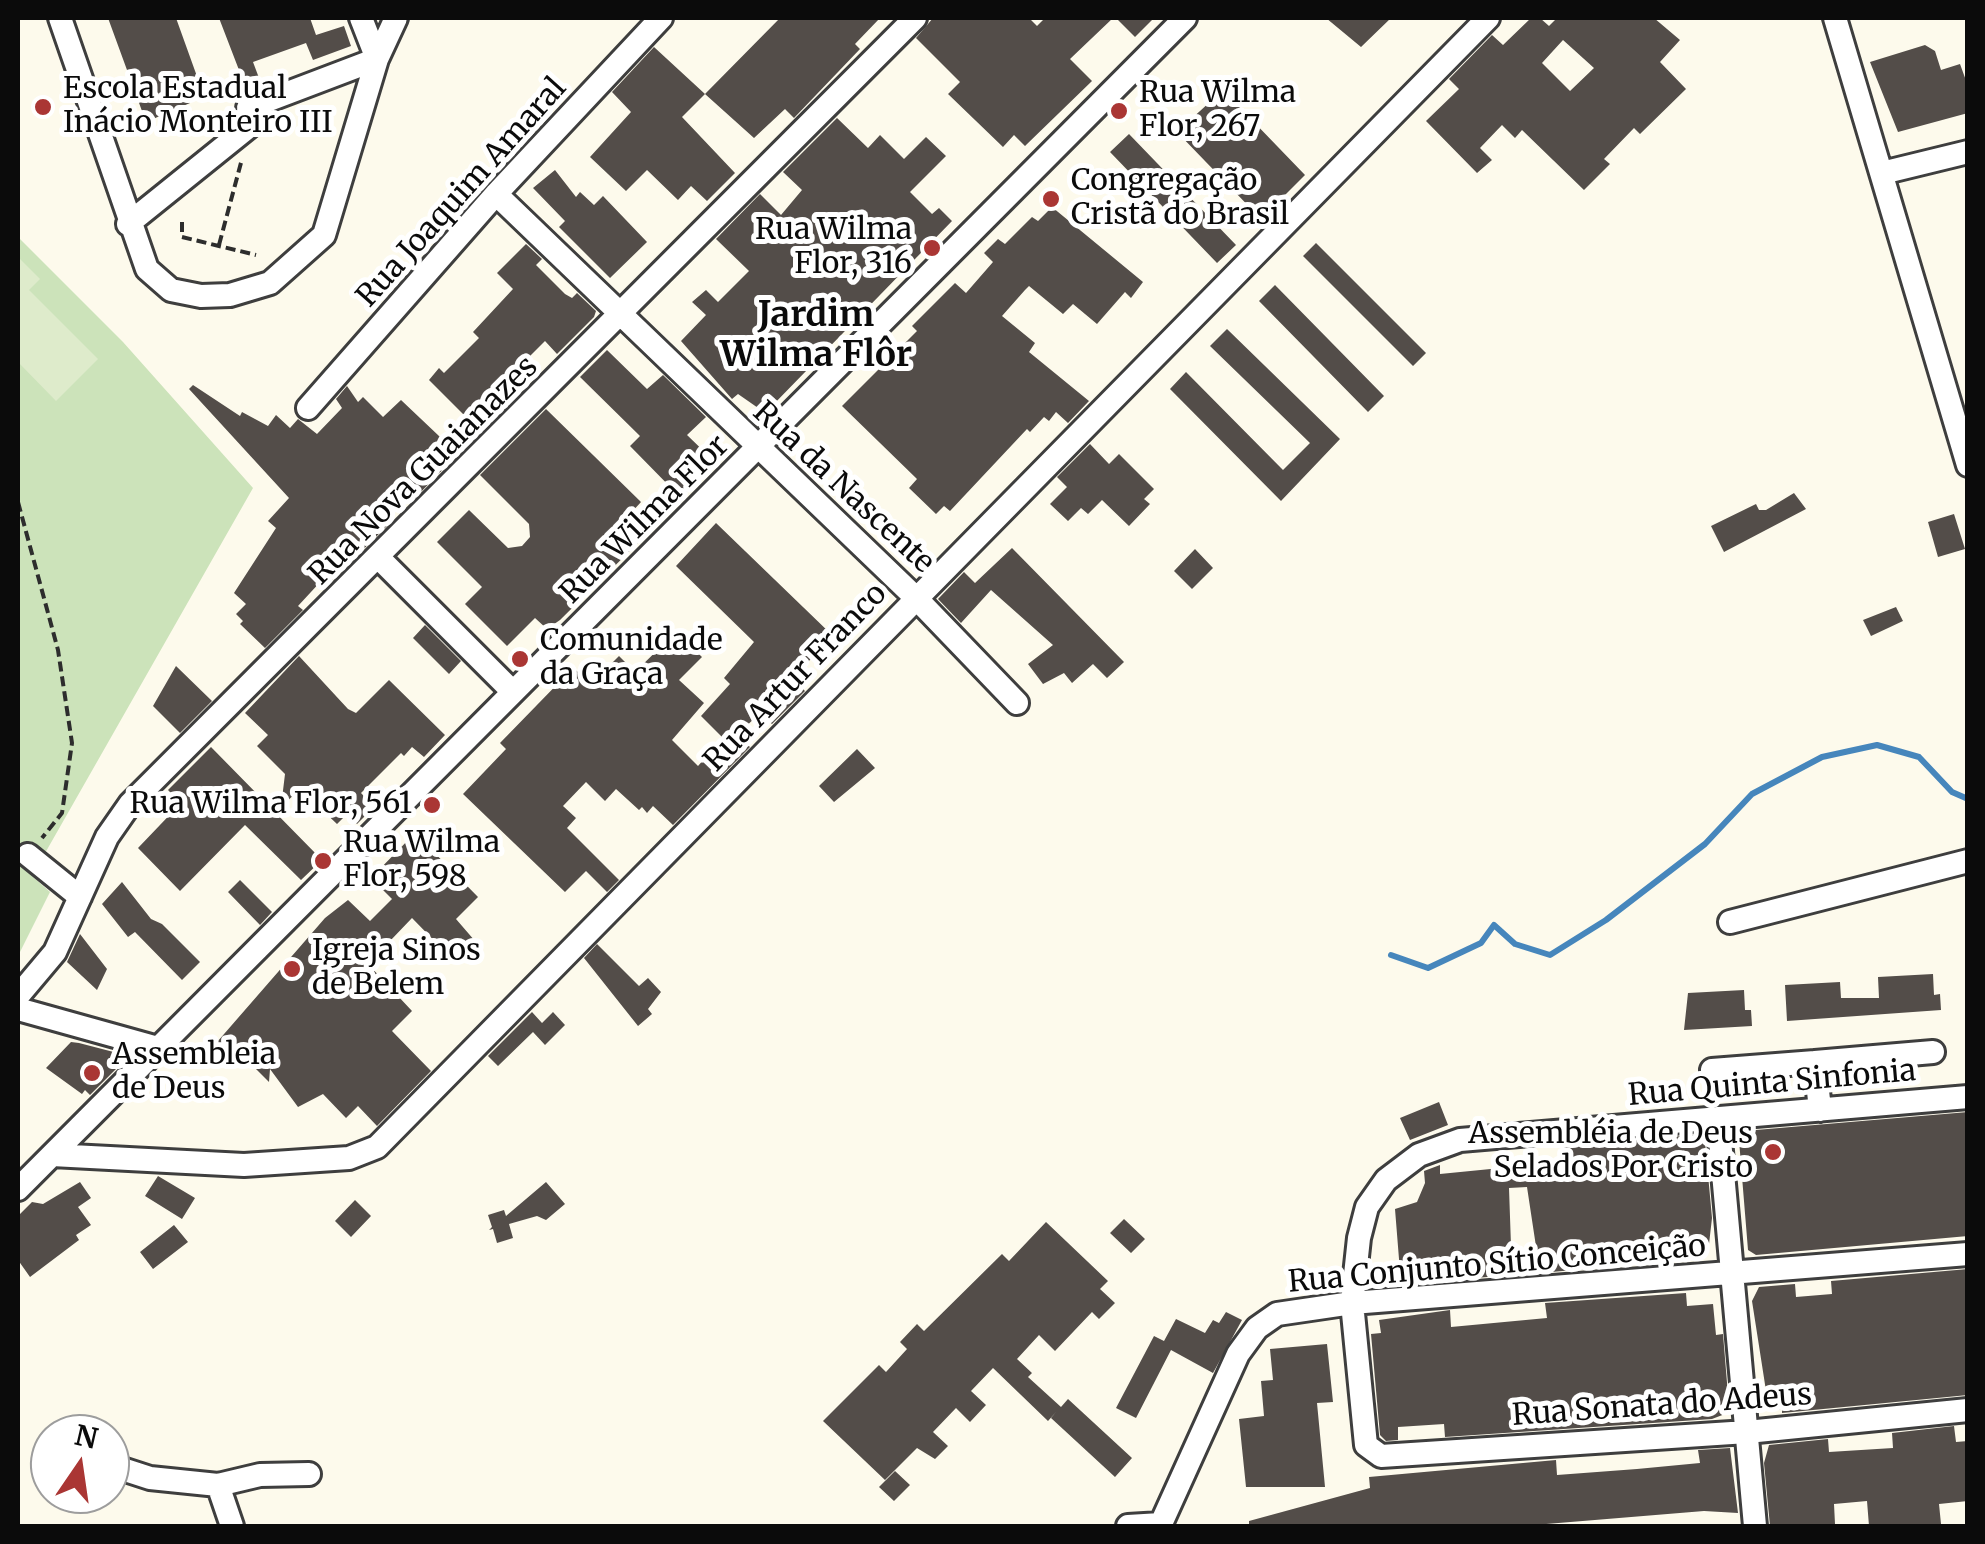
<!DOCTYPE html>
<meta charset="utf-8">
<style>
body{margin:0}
#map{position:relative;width:1985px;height:1544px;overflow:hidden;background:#fdfaec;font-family:Merriweather,serif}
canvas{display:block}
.frame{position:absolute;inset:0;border:20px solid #0b0b0b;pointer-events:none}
.north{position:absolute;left:30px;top:1414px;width:100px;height:100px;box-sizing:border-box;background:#fff;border:2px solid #9d9d9d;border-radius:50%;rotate:13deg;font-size:28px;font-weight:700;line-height:40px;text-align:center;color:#0b0b0b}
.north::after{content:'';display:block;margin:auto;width:35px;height:45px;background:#aa3634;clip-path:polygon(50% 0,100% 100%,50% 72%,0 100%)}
</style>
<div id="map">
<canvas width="1985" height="1544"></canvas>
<div class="frame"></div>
<div class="north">N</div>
</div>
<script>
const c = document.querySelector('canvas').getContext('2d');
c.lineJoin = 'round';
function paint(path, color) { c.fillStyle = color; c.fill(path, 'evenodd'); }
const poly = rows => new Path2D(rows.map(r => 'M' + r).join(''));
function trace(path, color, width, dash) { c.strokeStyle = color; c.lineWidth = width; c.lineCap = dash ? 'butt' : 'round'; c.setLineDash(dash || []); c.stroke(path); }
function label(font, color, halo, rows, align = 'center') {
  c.font = font + ' Merriweather,serif'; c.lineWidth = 10; c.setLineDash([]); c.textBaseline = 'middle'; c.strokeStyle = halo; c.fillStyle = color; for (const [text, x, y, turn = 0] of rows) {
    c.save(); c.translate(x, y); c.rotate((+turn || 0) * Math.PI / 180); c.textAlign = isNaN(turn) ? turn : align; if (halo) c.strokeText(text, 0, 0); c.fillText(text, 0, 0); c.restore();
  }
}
paint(poly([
 [18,237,123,342,253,488,32,876,50,892,18,956]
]), '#cce3ba');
paint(poly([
 [18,257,40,279,29,290,98,359,56,401,18,362]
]), '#deebcb');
trace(poly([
 [1391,955,1428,968,1481,943,1494,925,1515,944,1550,955,1606,920,1705,844,1752,794,1822,757,1877,745,1919,757,1952,792,1968,799]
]), '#4686bc', 6);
paint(poly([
 [108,18,176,18,199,82,185,87,190,103,146,122],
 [219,18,310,18,316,35,344,26,351,46,313,60,306,43,253,62,259,78,244,83],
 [780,18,880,18,855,44,860,49,794,118,785,109,754,138,705,94,682,117,735,173,707,201,691,186,678,200,647,170,626,191,590,157,631,112,612,92,654,47,705,94],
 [933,18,1029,18,1037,26,1045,18,1113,18,1070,59,1092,81,1025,146,1014,135,1003,147,948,94,960,82,916,38],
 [1116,18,1154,18,1135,37],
 [1326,18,1391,18,1361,47],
 [1531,18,1540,18,1549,26,1557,18,1654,18,1680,40,1660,62,1686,89,1640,134,1634,128,1604,159,1610,164,1584,190,1522,130,1515,138,1502,125,1480,148,1492,160,1477,173,1426,121,1459,89,1449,79,1492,35,1503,45],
 [1563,40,1594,68,1570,91,1542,63],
 [1925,45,1935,51,1941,70,1960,64,1968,86,1968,113,1898,132,1870,62],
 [1223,90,1305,175,1261,219,1177,132],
 [837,118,868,148,880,135,904,159,926,137,946,156,910,192,932,214,939,208,952,221,771,407,768,404,761,410,738,394,732,399,681,341,706,315,692,302,706,290,718,302,749,271,716,239,760,194,781,215,802,190,783,172],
 [1129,134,1236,245,1217,263,1110,152],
 [555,170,576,197,580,192,594,205,603,196,647,242,610,278,559,227,565,221,533,188],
 [1052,207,1143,282,1131,298,1125,292,1097,324,1073,304,1063,314,1029,286,1025,290,1002,316,1035,343,1029,352,1089,401,1068,423,1056,412,1049,421,1044,417,1030,432,1027,429,950,511,944,506,936,514,909,488,917,479,842,406,917,331,912,326,955,283,966,293,993,262,984,253,998,239,1005,244,1032,217,1038,221],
 [1316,243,1426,353,1413,366,1303,256],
 [526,244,542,259,536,265,565,294,572,298,577,293,596,311,594,317,557,354,545,341,522,364,534,375,502,408,492,399,470,421,429,380,439,368,444,373,479,338,473,332,513,289,497,273],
 [1275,285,1384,396,1368,412,1259,301],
 [1227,329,1340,439,1281,501,1170,389,1186,372,1283,470,1310,443,1210,346],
 [607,350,647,389,663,375,706,417,687,435,715,462,681,498,630,446,640,436,580,377],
 [193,385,240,416,242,412,268,426,276,415,290,428,298,419,317,434,342,408,336,399,347,386,358,402,363,397,383,417,401,400,458,454,415,498,404,487,377,516,387,526,328,584,323,579,298,606,303,610,265,648,240,624,243,621,236,614,246,604,234,593,276,528,268,521,289,498,189,389],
 [546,409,641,502,630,514,648,533,560,620,547,629,535,618,507,646,465,604,482,587,437,542,469,510,508,548,522,546,530,537,529,524,480,475],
 [1090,444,1109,464,1119,454,1154,489,1144,499,1150,504,1129,526,1102,500,1088,514,1081,508,1068,521,1050,504,1067,487,1057,477],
 [1794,493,1806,509,1724,552,1711,526,1756,504,1759,510,1766,510],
 [1954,514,1965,549,1938,557,1928,522],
 [716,523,832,635,793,679,805,691,772,724,760,713,737,735,750,747,673,825,653,806,647,813,642,807,639,810,616,789,605,801,586,782,563,806,576,818,567,828,619,880,607,892,586,871,565,892,463,794,506,749,500,743,573,668,592,683,619,656,635,672,676,632,702,657,679,680,704,703,672,740,698,766,723,738,701,716,730,684,724,678,754,642,676,566],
 [1012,548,1124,662,1107,678,1093,664,1072,683,1064,673,1043,684,1028,664,1053,645,991,590,961,623,938,599,964,572,975,583],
 [1195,549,1213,568,1192,589,1174,571],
 [1896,607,1903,621,1871,636,1863,620],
 [425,625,461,661,449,674,413,638],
 [299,656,348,709,356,713,389,680,445,735,424,757,412,747,404,756,401,753,361,793,374,807,357,824,347,814,337,824,300,789,281,807,285,774,257,746,268,735,245,713],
 [176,666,212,701,180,733,153,706],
 [211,747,322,860,301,880,245,825,180,891,138,848,181,803,168,790],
 [857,749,875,768,834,802,819,786],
 [415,833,478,897,456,919,475,941,455,962,412,918,368,964,412,1011,392,1031,431,1071,377,1126,358,1106,346,1118,323,1094,298,1107,270,1069,269,1082,236,1049,224,1059,211,1049,325,918,348,900,370,921,392,899,371,878],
 [240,880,272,912,260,925,228,892],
 [122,882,151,919,162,924,200,962,182,980,135,932,128,937,102,904],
 [80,934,107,969,97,990,67,962],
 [597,944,639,986,648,978,661,992,648,1009,652,1014,638,1026,584,958],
 [1933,974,1934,995,1940,994,1941,1010,1787,1021,1785,985,1840,982,1841,998,1879,998,1878,977],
 [1744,990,1745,1010,1751,1010,1752,1026,1684,1030,1688,993],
 [532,1012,542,1023,553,1012,565,1025,545,1045,533,1032,498,1066,488,1056],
 [71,1042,79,1043,129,1056,90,1095,85,1090,82,1094,46,1068],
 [1439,1102,1448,1125,1410,1140,1400,1118],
 [1968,1112,1968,1236,1756,1255,1748,1250,1739,1140,1744,1131],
 [1694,1135,1705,1142,1712,1218,1709,1244,1696,1245,1697,1259,1682,1260,1681,1246,1651,1248,1618,1251,1619,1266,1540,1273,1527,1187,1509,1188,1512,1275,1401,1284,1395,1209,1417,1202,1425,1183,1424,1171,1440,1165,1440,1174,1521,1166,1565,1160,1564,1146],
 [158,1176,195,1198,182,1219,145,1196],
 [80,1182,91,1198,78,1207,91,1225,76,1235,79,1240,30,1277,18,1260,18,1216,32,1202,43,1204],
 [546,1182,565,1204,546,1220,537,1216,509,1224,513,1238,497,1243,493,1229,489,1230,492,1227,488,1215,504,1210,506,1216],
 [355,1200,371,1216,351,1237,335,1221],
 [1124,1219,1145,1239,1131,1253,1110,1233],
 [1046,1222,1108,1281,1100,1289,1115,1303,1099,1319,1092,1312,1055,1351,1039,1335,1017,1359,1032,1373,1028,1377,1061,1407,1068,1399,1132,1458,1115,1477,1051,1418,1056,1412,1048,1421,993,1368,971,1391,986,1405,970,1422,956,1408,933,1432,948,1446,935,1459,917,1448,885,1480,823,1421,879,1365,886,1372,907,1349,900,1342,917,1324,924,1331,1002,1254,1009,1261],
 [174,1225,188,1242,153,1269,140,1252],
 [1968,1269,1968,1395,1782,1413,1782,1409,1769,1410,1752,1301,1759,1287,1795,1284,1796,1297,1832,1294,1831,1281],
 [1686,1293,1687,1306,1713,1304,1716,1335,1723,1334,1729,1407,1725,1414,1712,1419,1445,1437,1444,1424,1398,1427,1398,1440,1386,1441,1380,1435,1371,1334,1381,1333,1379,1320,1450,1310,1451,1327,1547,1318,1545,1303],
 [1226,1312,1242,1320,1213,1373,1171,1350,1136,1418,1116,1408,1154,1336,1164,1341,1176,1319,1205,1333,1213,1320,1219,1323],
 [1327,1344,1333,1402,1317,1403,1325,1487,1246,1487,1239,1419,1264,1416,1261,1381,1273,1380,1270,1349],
 [1954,1426,1956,1442,1968,1441,1968,1501,1939,1504,1941,1524,1869,1526,1867,1501,1834,1504,1835,1524,1770,1526,1764,1463,1769,1445,1828,1439,1829,1452,1893,1448,1892,1433],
 [1730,1448,1738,1513,1704,1511,1522,1526,1249,1526,1249,1521,1370,1488,1369,1477,1556,1460,1557,1475,1637,1469,1700,1463,1698,1450],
 [895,1471,910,1485,894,1501,879,1487]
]), '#534d49');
const minor = poly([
 [60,18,147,269,171,290,201,296,230,295,270,283,324,235,377,59,396,18],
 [1835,18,1968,465],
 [1882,173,1968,152],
 [496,194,916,598,1017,703],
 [128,224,251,125,248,108,377,59,361,18],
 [308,408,496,194,661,18],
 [379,558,513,692],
 [28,855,80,897],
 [1730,922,1968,861],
 [18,996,55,952,107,837,130,804,915,18],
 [18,1009,158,1048],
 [1712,1070,1815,1062],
 [1968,1097,1460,1140,1419,1155,1386,1180,1367,1207,1359,1238,1352,1303,1366,1445,1381,1456,1747,1432,1968,1410],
 [1820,1110,1815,1062,1933,1052],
 [1718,1118,1755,1526],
 [52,1155,244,1165,349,1158,377,1147,1488,18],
 [18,1189,1185,18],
 [110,1465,150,1478,218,1485,232,1526],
 [218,1485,260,1475,309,1474],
 [1128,1526,1161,1524],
 [1160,1526,1238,1354,1257,1328,1277,1314,1352,1303,1968,1254]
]);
trace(minor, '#3e3e3e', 28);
trace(poly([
 [182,222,182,237,256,255],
 [219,245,242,159],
 [18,502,58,650,72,743,62,813,42,838]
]), '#2d2d2d', 4, [10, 5]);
trace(minor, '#fff', 22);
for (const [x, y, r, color] of [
 [43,107,10,"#aa3634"],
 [1119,111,10,"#aa3634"],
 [1051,199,10,"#aa3634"],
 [932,248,10,"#aa3634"],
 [520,659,10,"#aa3634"],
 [432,805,10,"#aa3634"],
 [323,861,10,"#aa3634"],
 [292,969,10,"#aa3634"],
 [92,1073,10,"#aa3634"],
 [1773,1152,10,"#aa3634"]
]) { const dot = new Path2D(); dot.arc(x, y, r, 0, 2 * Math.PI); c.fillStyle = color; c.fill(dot); trace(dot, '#fff', 4); }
label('30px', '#0b0b0b', '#fff', [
 ["Escola Estadual",63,90],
 ["Inácio Monteiro III",63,124],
 ["Rua Wilma",1139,94],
 ["Flor, 267",1139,128],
 ["Congregação",1071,182],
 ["Cristã do Brasil",1071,216],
 ["Rua Wilma",912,231,"right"],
 ["Flor, 316",912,265,"right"],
 ["Comunidade",540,642],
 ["da Graça",540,676],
 ["Rua Wilma Flor, 561",412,805,"right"],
 ["Rua Wilma",343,844],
 ["Flor, 598",343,878],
 ["Igreja Sinos",312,952],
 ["de Belem",312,986],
 ["Assembleia",112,1056],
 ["de Deus",112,1090],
 ["Assembléia de Deus",1753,1135,"right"],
 ["Selados Por Cristo",1753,1169,"right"]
], 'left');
label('30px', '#0b0b0b', '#fff', [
 ["Rua Joaquim Amaral",462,193,-48],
 ["Rua Nova Guaianazes",424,471,-45],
 ["Rua da Nascente",843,488,43],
 ["Rua Wilma Flor",645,520,-45],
 ["Rua Artur Franco",796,678,-46],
 ["Rua Quinta Sinfonia",1772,1084,-5],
 ["Rua Conjunto Sítio Conceição",1497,1265,-5],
 ["Rua Sonata do Adeus",1662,1406,-4]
]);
label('bold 35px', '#0b0b0b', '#fff', [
 ["Jardim",816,316],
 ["Wilma Flôr",816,356]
]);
</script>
